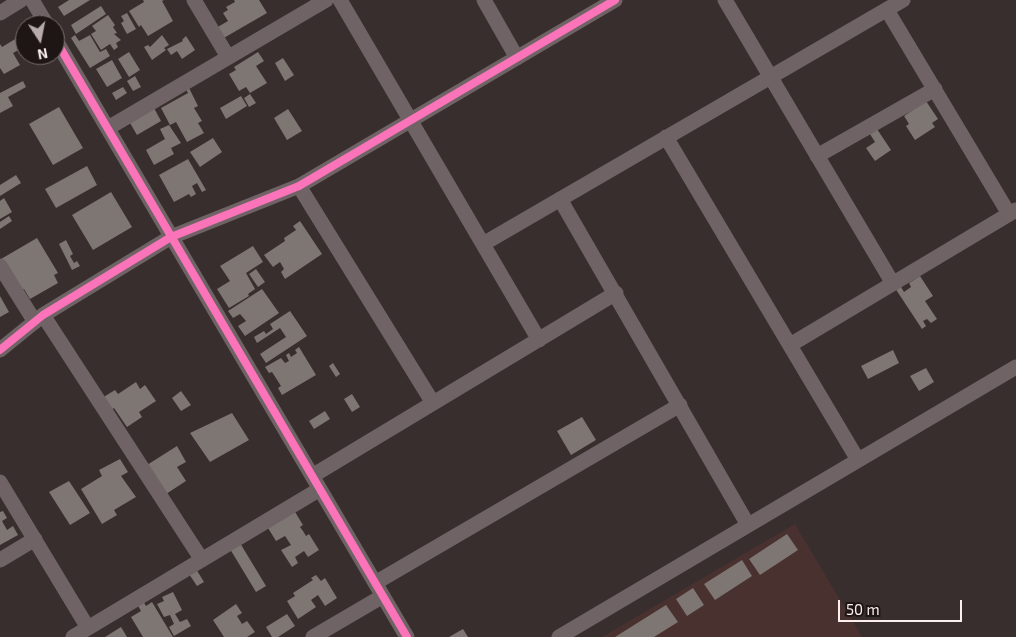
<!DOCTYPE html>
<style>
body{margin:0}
#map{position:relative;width:1016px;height:637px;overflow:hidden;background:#392e2e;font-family:"Exo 2",sans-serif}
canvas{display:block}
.north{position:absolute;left:15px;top:15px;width:50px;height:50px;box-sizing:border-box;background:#1e1615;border:1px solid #776d6c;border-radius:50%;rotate:169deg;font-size:14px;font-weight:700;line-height:20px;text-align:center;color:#fcefee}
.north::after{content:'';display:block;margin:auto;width:18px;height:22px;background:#b8abab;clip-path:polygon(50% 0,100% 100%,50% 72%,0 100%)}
.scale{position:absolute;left:838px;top:600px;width:124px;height:22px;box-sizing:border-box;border:2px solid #fcefee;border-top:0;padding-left:6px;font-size:15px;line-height:18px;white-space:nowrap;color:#fcefee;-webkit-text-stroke:4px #1e1615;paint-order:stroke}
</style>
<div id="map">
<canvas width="1016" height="637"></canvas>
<div class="north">N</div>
<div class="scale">50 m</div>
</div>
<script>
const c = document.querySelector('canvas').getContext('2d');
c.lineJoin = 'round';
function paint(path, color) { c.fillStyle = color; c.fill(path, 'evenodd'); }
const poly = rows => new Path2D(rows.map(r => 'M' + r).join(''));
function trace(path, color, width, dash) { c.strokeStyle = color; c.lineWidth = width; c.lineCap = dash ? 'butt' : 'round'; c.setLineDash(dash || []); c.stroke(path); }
paint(poly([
 [795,524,862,637,602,637]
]), '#49312f');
paint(poly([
 [69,0,90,0,64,16,58,7],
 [143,0,164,0,162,1,173,21,148,36,141,25,139,27,129,11,144,2],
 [234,0,259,0,267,13,222,39,216,28,228,21,223,13,228,10,226,7,235,2],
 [101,6,106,14,76,34,71,25],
 [127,13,136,29,127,34,121,23,124,21,121,16],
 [108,15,115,25,113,27,117,33,114,34,121,40,116,43,118,47,114,50,110,44,101,50,91,34,96,31,92,26],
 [75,35,79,41,90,35,100,52,106,49,110,56,90,68,71,38],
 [162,35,169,45,164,48,166,50,152,60,144,47,148,45,150,47],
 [186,36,195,50,182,59,177,51,171,55,167,49,183,41,182,40],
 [17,38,22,48,13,53,20,65,4,74,0,68,0,44,2,47],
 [129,52,140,70,129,77,118,59],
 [258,52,264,61,256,66,267,83,250,93,246,87,239,91,229,74,236,70,234,67],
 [283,58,294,75,285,81,275,63],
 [112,60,122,78,107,87,96,69],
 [135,76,141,87,133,91,127,81],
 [23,81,26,87,8,97,13,106,0,113,0,93],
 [188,86,198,106,194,108,202,121,198,123,204,133,187,142,176,122,170,125,161,108,188,93,185,87],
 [123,87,127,93,116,100,112,93],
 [250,94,256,103,249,107,244,98],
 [241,96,247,106,226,119,220,108],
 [926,101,938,119,932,123,935,127,915,140,906,126,909,124,904,116],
 [59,107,83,148,53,165,29,124],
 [154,108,161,121,137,135,130,123],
 [288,109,302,131,287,140,274,118],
 [169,125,181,143,171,148,174,154,154,165,146,150,165,139,160,129],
 [877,129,891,150,875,161,866,148,875,142,870,134],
 [213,138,222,152,200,167,190,152],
 [188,159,206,190,202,192,197,183,192,186,196,194,191,197,189,194,174,202,159,175],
 [87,166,97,185,56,208,45,189],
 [16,175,21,183,0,196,0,185],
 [111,192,132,227,93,250,72,215],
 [4,198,12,212,0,219,0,201],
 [9,216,12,221,0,229,0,222],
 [300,221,322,254,285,279,281,272,284,269,280,262,273,267,264,255,285,241,284,238,296,230,293,226],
 [37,238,58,273,54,275,58,283,30,299,24,289,20,291,1,259],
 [66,240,73,254,70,256,74,263,77,261,80,266,72,270,59,244],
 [253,246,263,262,246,273,255,289,248,294,249,296,229,308,217,289,230,281,220,266],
 [256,269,265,282,258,287,249,274],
 [920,276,933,296,925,301,937,319,931,323,927,319,923,321,926,326,922,329,893,285,898,282,904,292,911,287,909,283],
 [262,289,279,313,245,336,238,326,246,321,240,314,233,318,228,311],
 [0,296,9,312,0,317],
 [290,311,307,336,266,363,260,354,286,337,280,328,257,343,254,337,264,331,266,334,273,329,270,324],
 [299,347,316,375,282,395,278,388,281,386,272,372,269,373,265,367,281,358,285,363,289,361,286,355,289,353,291,357,297,353,295,350],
 [893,350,899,363,868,379,861,366],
 [333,363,340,374,336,377,329,366],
 [926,368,934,382,919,391,910,376],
 [136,382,140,389,145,385,156,401,139,412,142,417,127,427,114,408,111,410,102,398,115,390,118,394],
 [181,391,191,405,181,411,172,398],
 [352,394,360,407,352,412,344,399],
 [325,411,330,419,314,429,309,421],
 [232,413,249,440,210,462,190,433],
 [582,417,596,440,571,455,557,431],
 [177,446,186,462,177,467,186,481,166,494,147,465],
 [120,459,128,472,121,476,136,497,114,510,117,515,102,524,81,489,102,476,99,470],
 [69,481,90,513,70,525,49,492],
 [292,507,303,525,300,527,303,531,306,536,309,534,319,550,308,557,304,551,295,557,298,563,292,567,281,550,291,545,285,536,276,541,265,523],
 [3,511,7,518,2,521,7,530,13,526,18,535,0,545,0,512],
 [787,534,798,550,760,575,749,559],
 [240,543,266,586,256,592,230,549],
 [742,560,752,576,715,600,704,584],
 [196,569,204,582,197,586,189,574],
 [316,575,321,581,325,578,337,598,325,606,318,595,311,600,316,607,298,619,287,601,295,596,293,593,313,580,311,578],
 [693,588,704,605,687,616,676,599],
 [173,592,182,610,175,614,180,622,187,619,191,626,174,636,169,627,174,624,170,615,164,617,157,604,164,601,162,597],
 [143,601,146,606,152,602,173,637,143,637,131,617,141,611,137,604],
 [236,604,242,613,237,616,242,624,247,621,255,632,247,637,224,637,213,620],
 [666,605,678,622,654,637,615,637],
 [287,614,295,626,278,637,272,637,266,627],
 [121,627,127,637,105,637],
 [463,629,468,637,449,637]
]), '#7e7673');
trace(poly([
 [32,0,47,25],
 [194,0,228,57],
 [340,0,539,340],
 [484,0,517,58],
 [725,0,892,282],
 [887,10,1009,214],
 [0,13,21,0],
 [55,39,407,637],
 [108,128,326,0],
 [666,137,858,460],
 [817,156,935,89],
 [299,186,433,403],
 [560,199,748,525],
 [483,244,903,0],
 [0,266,35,322],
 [43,315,202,560],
 [790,345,1016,210],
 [0,350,43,315,171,237,299,186,615,0],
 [312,476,616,293],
 [0,482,88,628],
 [0,560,35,539],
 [375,583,680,405],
 [73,637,320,489],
 [313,637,383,596],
 [559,637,1016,367]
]), '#706366', 15);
trace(poly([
 [55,39,407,637],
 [0,350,43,315,171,237,299,186,615,0]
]), '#fb73b8', 8);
</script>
